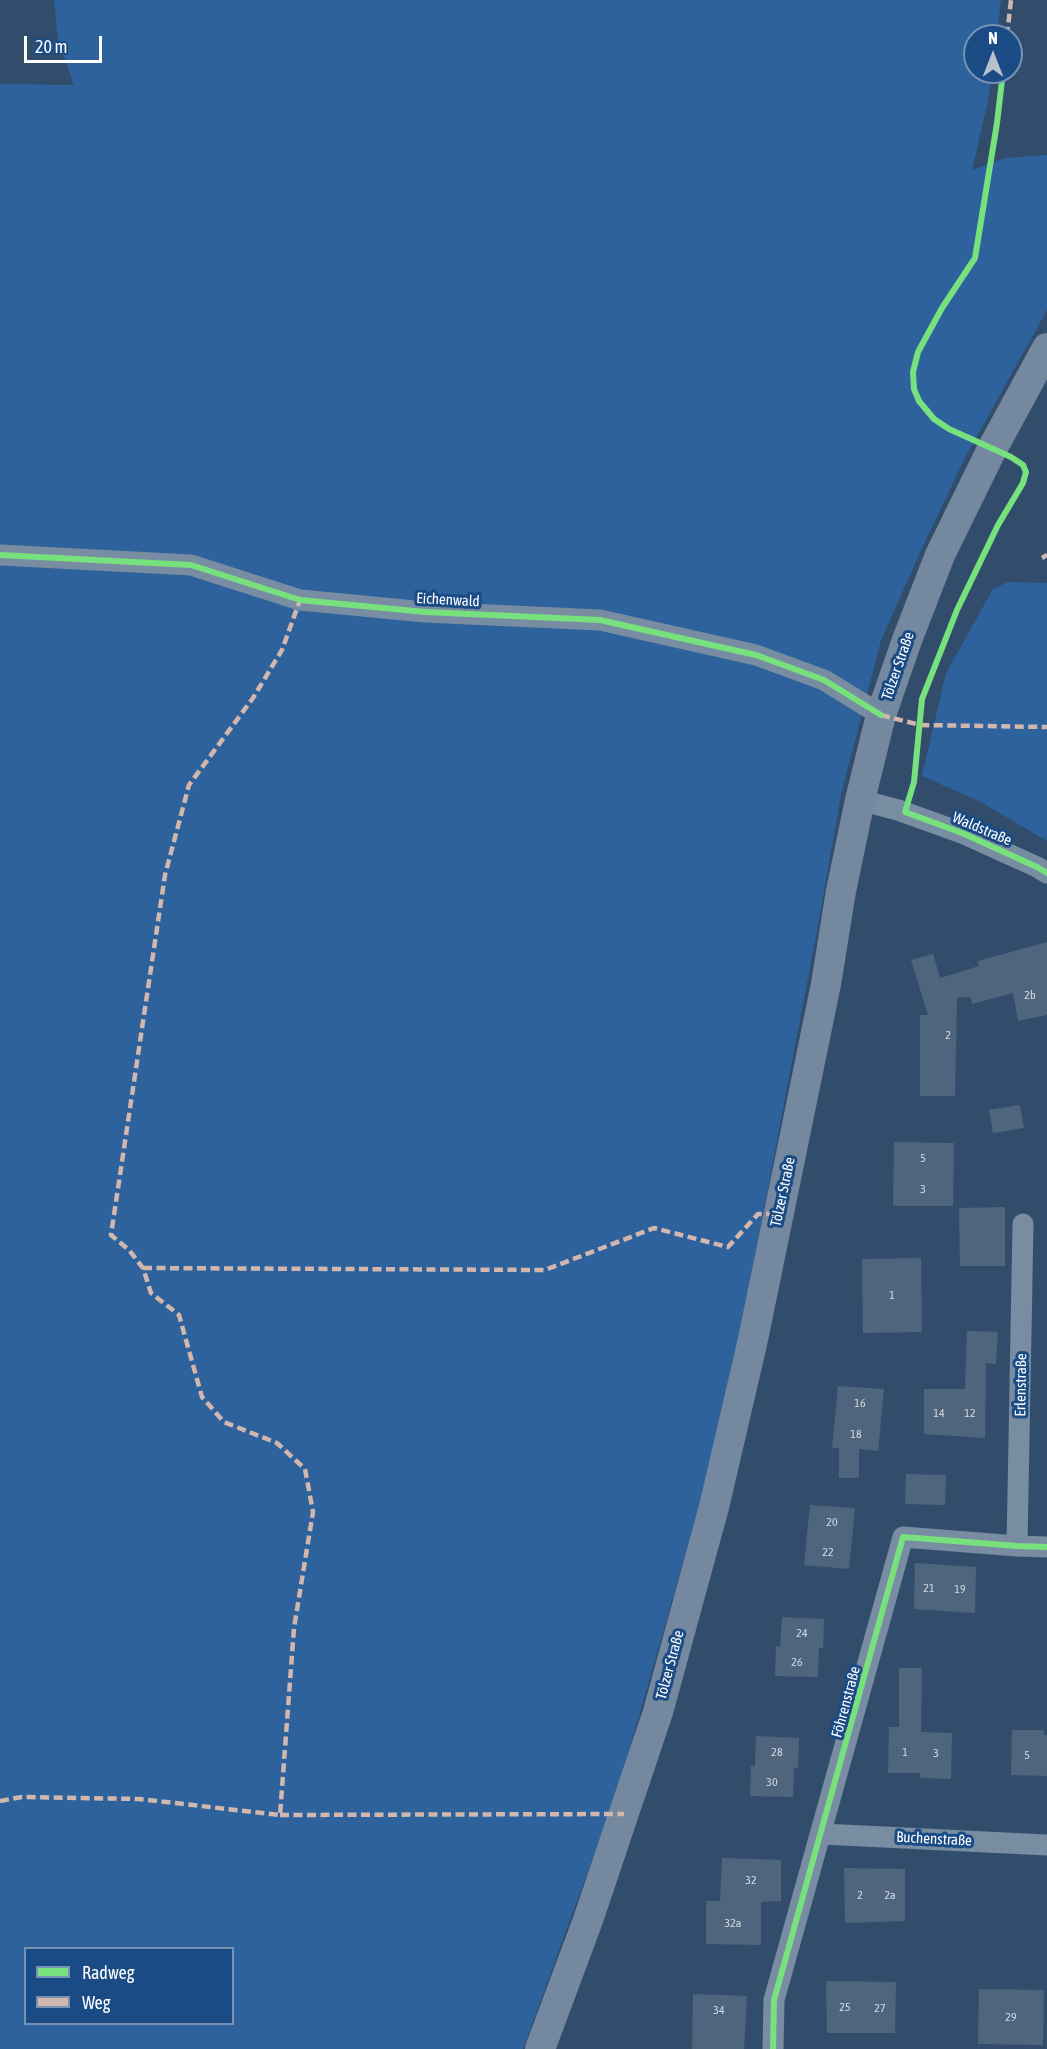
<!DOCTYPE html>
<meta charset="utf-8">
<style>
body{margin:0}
#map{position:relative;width:1047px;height:2049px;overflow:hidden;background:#324d6c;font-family:"Asap Condensed",sans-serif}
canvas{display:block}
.legend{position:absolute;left:24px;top:1947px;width:210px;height:78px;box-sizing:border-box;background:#1a4b85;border:2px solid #7693b6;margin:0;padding:8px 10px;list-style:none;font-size:18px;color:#fff}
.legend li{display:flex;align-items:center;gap:12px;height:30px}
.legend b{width:30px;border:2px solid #7693b6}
.north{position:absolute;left:963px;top:24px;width:60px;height:60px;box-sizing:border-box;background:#1a4b85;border:2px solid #7693b6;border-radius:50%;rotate:0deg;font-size:16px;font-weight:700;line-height:24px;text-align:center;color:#fff}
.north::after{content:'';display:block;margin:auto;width:21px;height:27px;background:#b7c1cc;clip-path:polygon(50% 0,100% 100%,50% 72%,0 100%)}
.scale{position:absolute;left:24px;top:36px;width:78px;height:27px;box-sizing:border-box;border:3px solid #fff;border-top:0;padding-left:8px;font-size:18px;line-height:21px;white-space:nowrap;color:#fff;-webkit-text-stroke:4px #1a4b85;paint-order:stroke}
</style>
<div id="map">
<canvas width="1047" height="2049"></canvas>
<ul class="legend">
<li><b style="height:8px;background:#77e17e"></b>Radweg</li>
<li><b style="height:8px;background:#d1b7ad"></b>Weg</li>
</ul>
<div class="north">N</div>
<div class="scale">20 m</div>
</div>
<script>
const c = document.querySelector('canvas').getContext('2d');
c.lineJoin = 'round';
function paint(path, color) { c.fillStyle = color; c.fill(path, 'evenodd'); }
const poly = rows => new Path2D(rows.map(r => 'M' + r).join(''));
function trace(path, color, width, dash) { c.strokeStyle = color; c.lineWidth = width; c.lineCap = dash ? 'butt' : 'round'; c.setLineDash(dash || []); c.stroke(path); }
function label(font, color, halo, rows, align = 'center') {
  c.font = font + ' "Asap Condensed",sans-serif'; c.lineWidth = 6; c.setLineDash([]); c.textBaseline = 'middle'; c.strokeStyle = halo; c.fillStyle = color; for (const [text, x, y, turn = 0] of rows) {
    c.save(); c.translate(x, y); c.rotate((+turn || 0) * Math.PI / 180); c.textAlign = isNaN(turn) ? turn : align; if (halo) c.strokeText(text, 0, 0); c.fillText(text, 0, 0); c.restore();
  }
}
paint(poly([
 [54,0,1001,0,997,36,975,36,975,72,992,72,988,101,972,170,1005,158,1047,155,1047,310,966,456,923,546,881,640,841,795,817,931,739,1340,698,1510,619,1786,523,2049,0,2049,0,84,74,85,58,40],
 [26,1948,232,1948,232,2024,26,2024],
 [1008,582,1047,583,1047,841,981,802,922,776,946,673,993,589]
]), '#2e629c');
paint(poly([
 [1047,942,1047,1015,1018,1021,1013,993,972,1004,971,997,957,998,955,1096,920,1096,920,1015,928,1015,911,960,933,954,940,978,979,966,978,961],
 [1020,1105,1024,1128,993,1133,989,1110],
 [894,1142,954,1143,953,1206,893,1206],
 [1005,1207,1005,1266,960,1266,959,1208],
 [921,1258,922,1332,863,1333,862,1259],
 [967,1331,998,1332,996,1364,986,1363,985,1438,924,1434,924,1389,965,1389],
 [838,1386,884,1389,878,1451,859,1449,859,1478,839,1478,839,1448,832,1448],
 [906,1474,946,1475,945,1505,905,1504],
 [810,1505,855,1508,849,1569,804,1565],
 [915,1563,976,1567,975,1613,914,1609],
 [782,1617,824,1619,823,1648,819,1648,818,1677,775,1676,776,1646,780,1647],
 [899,1668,922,1668,921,1732,952,1733,951,1779,920,1778,920,1773,888,1773,889,1727,899,1727],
 [1012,1730,1044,1730,1044,1735,1047,1735,1047,1776,1011,1775],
 [756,1736,799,1738,798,1768,794,1768,793,1797,750,1796,751,1766,755,1766],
 [722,1858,781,1860,781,1901,761,1902,761,1945,706,1944,706,1901,720,1901],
 [844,1868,905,1869,905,1921,845,1923],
 [826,1981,896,1982,895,2033,827,2033],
 [979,1989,1044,1990,1043,2045,978,2044],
 [693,1994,747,1996,744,2049,692,2049]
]), '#4f657e');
trace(poly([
 [0,555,191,565,300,600,425,612,600,620,756,655,824,680,881,715],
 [860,800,898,810,962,833,1037,867,1047,873],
 [1017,1546,1023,1224],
 [822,1834,1047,1845],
 [773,2049,774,2000,903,1537,1017,1546,1047,1547]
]), '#798da2', 21);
trace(poly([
 [540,2049,588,1920,658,1712,714,1507,752,1344,826,984,841,891,860,800,881,715,907,640,940,555,991,451,1047,348]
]), '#74889f', 30);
trace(poly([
 [1007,36,1011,0],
 [1042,558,1047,555],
 [881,715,920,725,1047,727],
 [143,1268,545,1270,654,1228,728,1247,758,1214,778,1214],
 [0,1801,22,1797,139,1799,280,1815,294,1628,313,1512,305,1469,277,1443,224,1422,202,1397,179,1315,151,1293,143,1268,129,1250,111,1235,165,875,189,785,253,698,282,650,300,600],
 [280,1815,624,1814]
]), '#d1b7ad', 4.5, [9, 4.5]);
trace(poly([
 [1003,72,997,123,975,258,942,308,918,352,913,372,914,389,919,401,934,419,949,429,1011,457,1023,465,1026,472,1023,483,998,525,957,610,922,699,914,782,905,812,962,833,1037,867,1047,873],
 [0,555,191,565,300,600,425,612,600,620,756,655,824,680,881,715],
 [773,2049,774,2000,903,1537,1017,1546,1047,1547]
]), '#77e17e', 6);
label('12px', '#d3d8df', null, [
 ["2b",1030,995],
 ["2",948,1035],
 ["5",923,1158],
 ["3",923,1189],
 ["1",892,1295],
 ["16",860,1403],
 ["14",939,1413],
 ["12",970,1413],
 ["18",856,1434],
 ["20",832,1522],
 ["22",828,1552],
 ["21",929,1588],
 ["19",960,1589],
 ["24",802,1633],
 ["26",797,1662],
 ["28",777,1752],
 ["1",905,1752],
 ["3",936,1753],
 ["5",1027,1755],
 ["30",772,1782],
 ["32",751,1880],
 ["2",860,1895],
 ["2a",890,1895],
 ["32a",733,1923],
 ["25",845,2007],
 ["27",880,2008],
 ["34",719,2010],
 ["29",1011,2017]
]);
label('15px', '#fff', '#1a4b85', [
 ["Eichenwald",448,600,3],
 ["Tölzer Straße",898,666,-71],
 ["Waldstraße",982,829,23],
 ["Tölzer Straße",783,1192,-78],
 ["Erlenstraße",1021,1385,-89],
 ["Tölzer Straße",670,1665,-75],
 ["Föhrenstraße",846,1702,-75],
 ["Buchenstraße",934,1839,3]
]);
</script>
